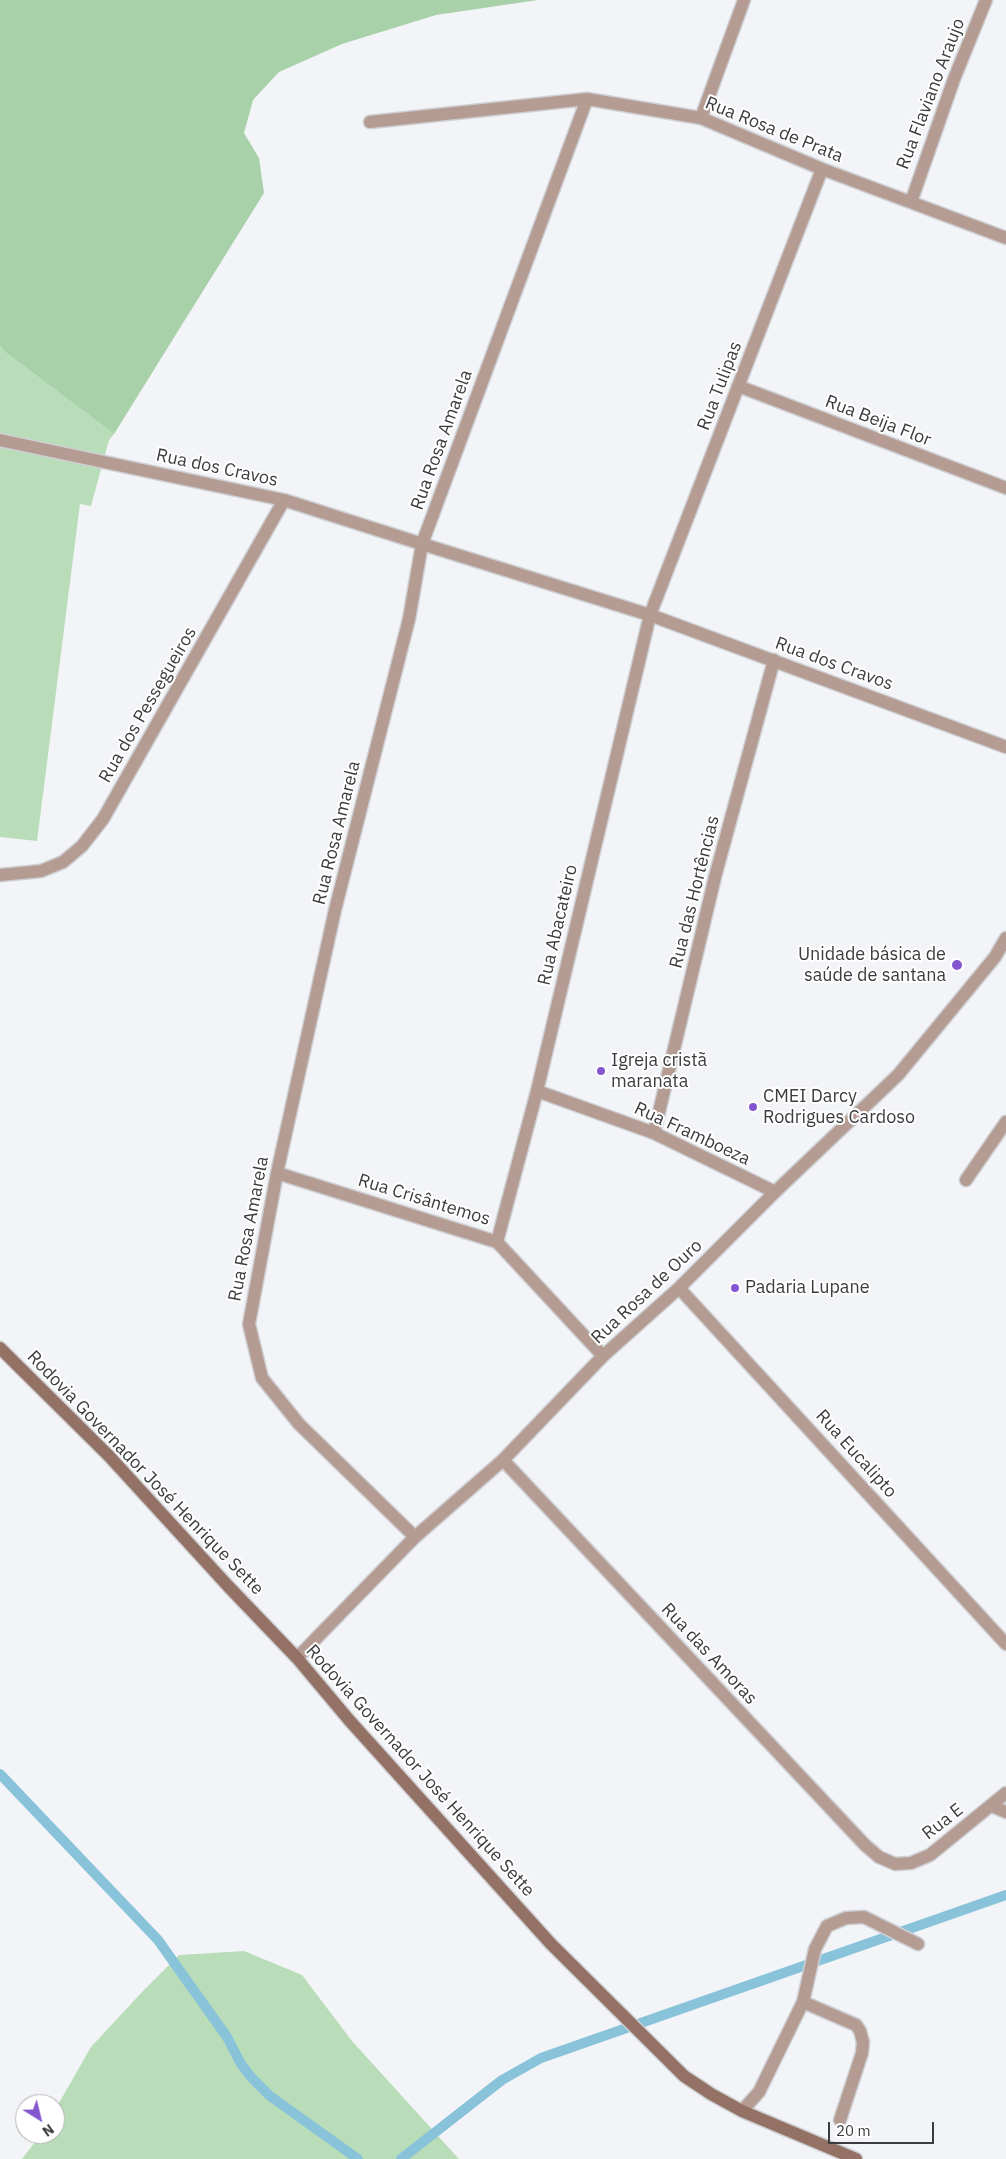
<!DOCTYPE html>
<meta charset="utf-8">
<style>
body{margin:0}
#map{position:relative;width:1006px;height:2159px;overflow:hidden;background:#f3f4f8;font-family:"IBM Plex Sans",sans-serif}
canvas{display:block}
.north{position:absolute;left:15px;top:2094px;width:50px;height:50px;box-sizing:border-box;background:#fff;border:1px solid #b1b1b1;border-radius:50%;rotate:144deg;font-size:14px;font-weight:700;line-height:20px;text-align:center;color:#3b3c3d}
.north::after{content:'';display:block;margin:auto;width:18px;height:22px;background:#8355cf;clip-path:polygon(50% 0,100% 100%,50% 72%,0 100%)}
.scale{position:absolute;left:828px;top:2122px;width:106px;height:22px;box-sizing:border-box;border:2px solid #3b3c3d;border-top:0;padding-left:6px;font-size:15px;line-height:18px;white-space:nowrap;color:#3b3c3d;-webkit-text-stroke:4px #fff;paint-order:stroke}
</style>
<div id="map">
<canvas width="1006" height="2159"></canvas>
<div class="north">N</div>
<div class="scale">20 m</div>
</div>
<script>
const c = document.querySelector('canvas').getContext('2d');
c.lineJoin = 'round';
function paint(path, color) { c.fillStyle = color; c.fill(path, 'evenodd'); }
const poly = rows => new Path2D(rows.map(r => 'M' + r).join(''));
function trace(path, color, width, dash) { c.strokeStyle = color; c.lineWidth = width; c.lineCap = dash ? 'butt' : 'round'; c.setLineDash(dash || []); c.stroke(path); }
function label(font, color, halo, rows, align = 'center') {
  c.font = font + ' "IBM Plex Sans",sans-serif'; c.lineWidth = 4; c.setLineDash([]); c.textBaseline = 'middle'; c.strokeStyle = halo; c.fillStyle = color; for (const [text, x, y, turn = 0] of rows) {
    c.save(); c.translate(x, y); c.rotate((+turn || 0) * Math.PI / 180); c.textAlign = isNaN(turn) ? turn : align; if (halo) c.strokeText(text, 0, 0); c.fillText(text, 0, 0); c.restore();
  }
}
paint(poly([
 [0,346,5,352,114,434,109,440,91,506,80,504,37,841,0,837],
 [244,1951,302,1975,352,2041,459,2159,22,2159,41,2134,55,2134,55,2110,91,2047,142,1992,179,1955]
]), '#b9ddb8');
paint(poly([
 [0,0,538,0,436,15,342,44,279,72,253,100,244,133,259,158,264,193,114,434,5,352,0,346]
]), '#a9d1a9');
trace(poly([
 [0,1774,158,1940,227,2037,241,2064,251,2077,270,2096,358,2159],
 [401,2159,502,2080,541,2058,1006,1895]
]), '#88c3da', 10);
const service = poly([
 [422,544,650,615],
 [803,2002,856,2025,860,2031,863,2042,862,2053,840,2120],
 [742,2111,759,2092,803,2002,815,1949,827,1926,846,1918,864,1917,918,1944]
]);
const minor = poly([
 [701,118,744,0],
 [370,122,587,99,701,118,822,169,1006,238],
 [911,202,954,79,986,0],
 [738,386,1006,488],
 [0,440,284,500,422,544],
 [650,615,1006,747],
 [0,875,41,871,63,862,82,846,103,819,284,500],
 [537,1091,654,1133,775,1192],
 [654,1133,715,877,774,660],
 [277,1173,497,1242,603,1356],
 [966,1180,1006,1122],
 [497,1242,537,1091,650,615,822,169],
 [679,1288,1006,1644],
 [503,1460,865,1845,879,1857,895,1864,911,1863,930,1855,1006,1793],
 [415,1537,299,1424,262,1378,249,1324,277,1173,335,910,409,619,422,544,587,99],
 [297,1658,415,1537,503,1460,603,1356,679,1288,775,1192,898,1075,995,957,1006,938],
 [992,1806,1006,1812]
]);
const secondary = poly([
 [0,1348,109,1456,228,1586,297,1658,349,1720,551,1944,684,2076,711,2094,742,2111,856,2159]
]);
trace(service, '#cecfd3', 15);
trace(minor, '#cecfd3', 15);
trace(secondary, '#cecfd3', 15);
trace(service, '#b49c93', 12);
trace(minor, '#b49c93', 12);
trace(secondary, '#937165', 12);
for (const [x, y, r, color] of [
 [957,965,6,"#8355cf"],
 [601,1071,5,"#8355cf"],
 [753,1107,5,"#8355cf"],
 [735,1288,5,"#8355cf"]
]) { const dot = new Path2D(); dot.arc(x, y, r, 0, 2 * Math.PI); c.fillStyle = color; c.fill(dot); trace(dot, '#fff', 2); }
label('18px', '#3b3c3d', '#fff', [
 ["Rua Flaviano Araujo",931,94,-69],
 ["Rua Rosa de Prata",774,130,22],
 ["Rua Tulipas",720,386,-69],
 ["Rua Beija Flor",878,421,21],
 ["Rua Rosa Amarela",442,440,-70],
 ["Rua dos Cravos",217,468,12],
 ["Rua dos Cravos",834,664,20],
 ["Rua dos Pessegueiros",148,705,-60],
 ["Rua Rosa Amarela",337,833,-76],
 ["Rua das Hortências",695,892,-76],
 ["Rua Abacateiro",558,925,-77],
 ["Rua Framboeza",692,1134,25],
 ["Rua Crisântemos",424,1200,17],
 ["Rua Rosa Amarela",249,1229,-79],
 ["Rua Rosa de Ouro",647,1292,-43],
 ["Rua Eucalipto",856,1454,48],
 ["Rodovia Governador José Henrique Sette",145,1473,46],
 ["Rua das Amoras",709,1654,47],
 ["Rodovia Governador José Henrique Sette",420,1771,48],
 ["Rua E",943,1822,-38]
]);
label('18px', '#3b3c3d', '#fff', [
 ["Unidade básica de",946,955,"right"],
 ["saúde de santana",946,976,"right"],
 ["Igreja cristã",611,1061],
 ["maranata",611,1082],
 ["CMEI Darcy",763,1097],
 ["Rodrigues Cardoso",763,1118],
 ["Padaria Lupane",745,1288]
], 'left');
</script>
